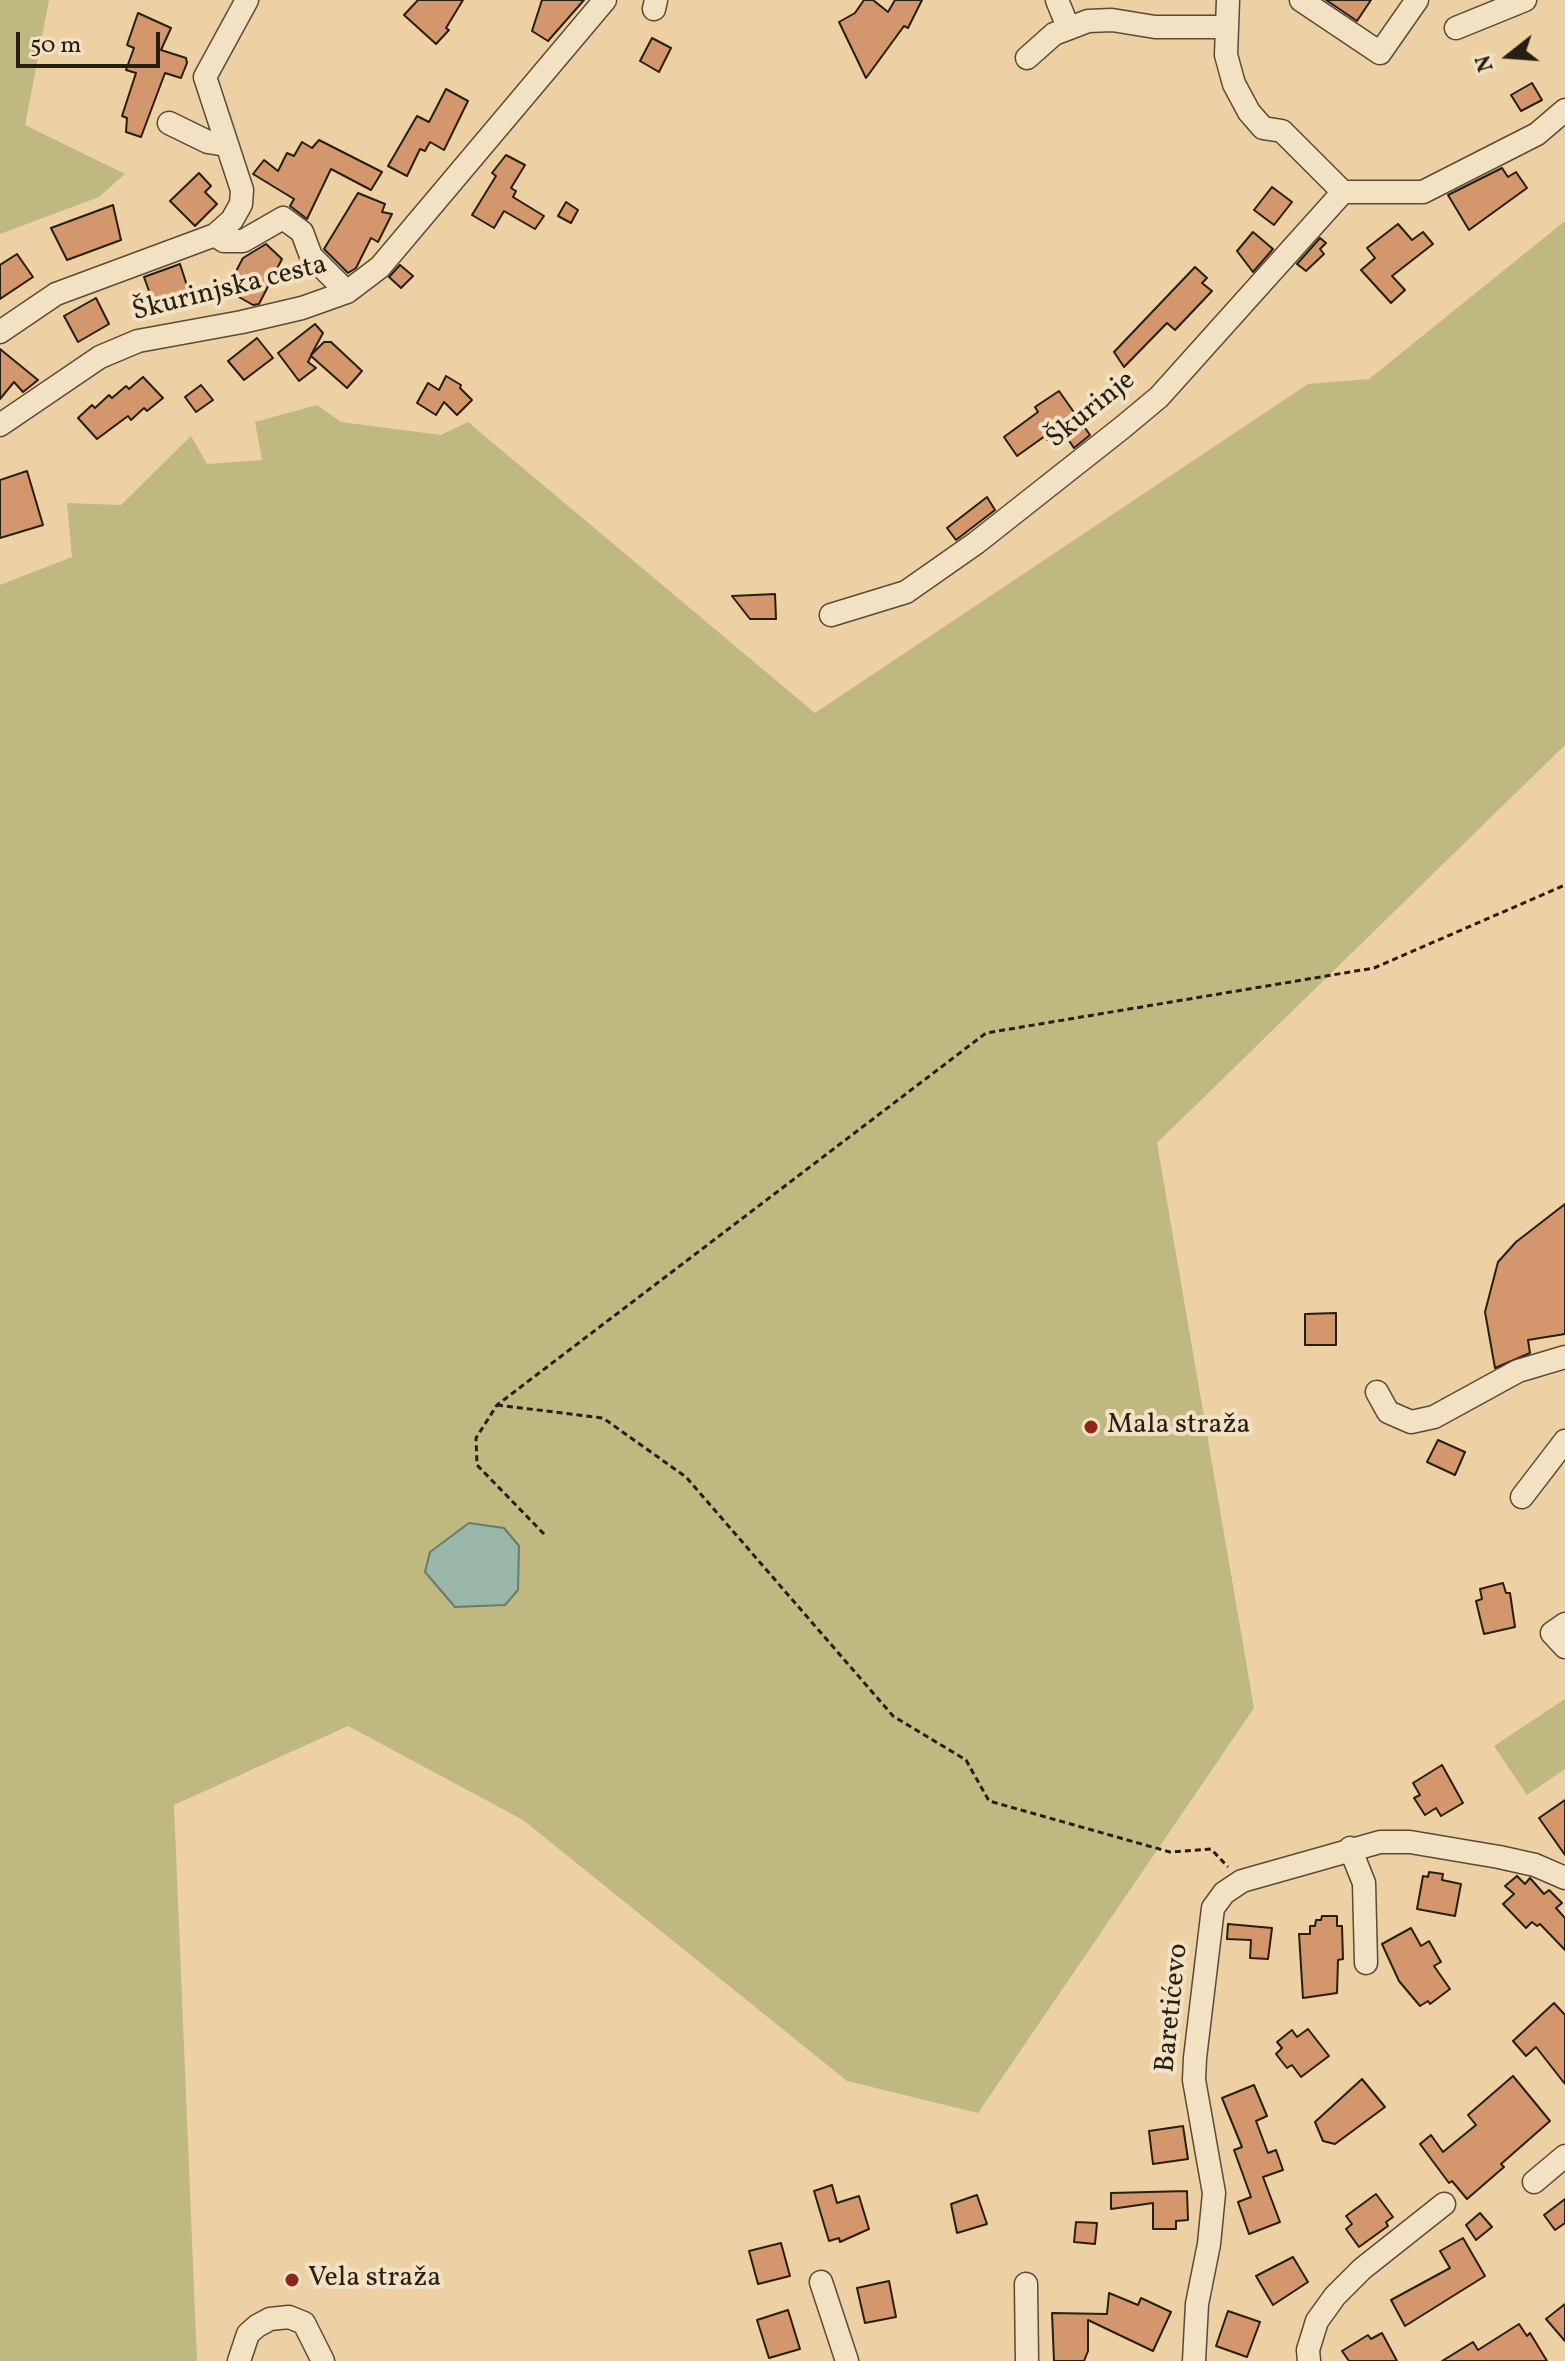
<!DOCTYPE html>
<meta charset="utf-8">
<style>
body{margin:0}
#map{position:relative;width:1565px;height:2361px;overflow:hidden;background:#edd1a4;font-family:Vollkorn,serif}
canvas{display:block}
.north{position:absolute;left:1469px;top:16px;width:80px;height:80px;-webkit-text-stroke:6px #f3e1c4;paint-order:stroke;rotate:253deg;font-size:22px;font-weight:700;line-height:32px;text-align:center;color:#271e14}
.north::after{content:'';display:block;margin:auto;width:28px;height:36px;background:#271e14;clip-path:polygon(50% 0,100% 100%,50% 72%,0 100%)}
.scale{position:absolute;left:16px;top:32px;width:144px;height:36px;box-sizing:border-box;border:4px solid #271e14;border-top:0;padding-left:10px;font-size:24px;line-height:28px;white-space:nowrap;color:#271e14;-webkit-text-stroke:6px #f3e1c4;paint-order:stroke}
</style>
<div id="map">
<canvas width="1565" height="2361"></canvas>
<div class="north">N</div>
<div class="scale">50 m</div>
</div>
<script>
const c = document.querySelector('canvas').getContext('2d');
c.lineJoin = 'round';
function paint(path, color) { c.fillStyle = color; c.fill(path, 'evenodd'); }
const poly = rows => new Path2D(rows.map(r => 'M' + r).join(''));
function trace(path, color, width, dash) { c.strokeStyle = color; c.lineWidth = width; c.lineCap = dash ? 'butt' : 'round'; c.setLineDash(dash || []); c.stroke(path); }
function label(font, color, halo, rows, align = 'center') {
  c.font = font + ' Vollkorn,serif'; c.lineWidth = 8; c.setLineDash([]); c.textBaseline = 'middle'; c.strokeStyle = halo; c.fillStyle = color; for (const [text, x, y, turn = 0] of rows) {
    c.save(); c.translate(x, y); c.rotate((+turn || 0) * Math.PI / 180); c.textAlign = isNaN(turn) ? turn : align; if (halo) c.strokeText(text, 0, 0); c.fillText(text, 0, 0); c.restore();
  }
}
paint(poly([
 [0,0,49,0,25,125,125,174,99,197,0,234],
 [1565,221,1565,745,1157,1143,1254,1708,978,2113,847,2081,523,1820,348,1726,174,1805,197,2361,0,2361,0,585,72,557,67,503,121,505,191,436,207,464,262,460,255,422,317,405,341,422,441,435,468,422,815,713,1308,384,1369,379],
 [1565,1699,1565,1769,1527,1795,1494,1746]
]), '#bfb981');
const water = poly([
 [469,1523,504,1528,519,1546,518,1590,505,1605,455,1607,425,1572,430,1552,469,1523]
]);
paint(water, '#99b7a9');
trace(water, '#6b7a6d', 2);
const building = poly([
 [418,0,463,0,446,28,449,30,436,44,404,15,418,0],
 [542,0,584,0,548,41,532,31,542,0],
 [864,0,873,0,888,12,895,0,922,0,908,28,904,26,866,78,839,22,855,13,864,0],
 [1326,0,1371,0,1357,21,1326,0],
 [138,13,171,28,161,50,186,58,187,63,181,78,165,73,141,137,126,132,127,118,122,116,136,73,126,70,134,48,127,45,138,13],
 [652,38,671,48,659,72,640,61,652,38],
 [1532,83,1542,100,1521,111,1511,95,1532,83],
 [446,89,468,101,444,150,430,142,425,151,420,149,407,176,388,166,417,116,429,122,446,89],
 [319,140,382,172,371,190,331,169,307,219,290,206,294,199,253,174,264,160,278,171,287,153,294,156,302,142,312,148,319,140],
 [506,155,525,165,511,188,516,191,513,197,544,216,535,229,504,211,494,228,472,215,496,176,492,173,506,155],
 [1502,168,1508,177,1516,172,1527,188,1469,230,1448,195,1502,168],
 [199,173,211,186,205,192,217,204,195,226,170,201,199,173],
 [1272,187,1292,202,1274,225,1254,210,1272,187],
 [358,193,385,204,382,212,392,214,378,242,371,238,356,268,348,273,324,249,358,193],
 [566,202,578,210,571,223,558,216,566,202],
 [113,205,121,240,67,260,51,228,113,205],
 [1398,224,1412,240,1423,232,1433,244,1392,276,1405,290,1391,303,1361,270,1375,258,1367,248,1398,224],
 [1253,232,1273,249,1253,272,1237,251,1253,232],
 [1320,238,1326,243,1320,249,1324,254,1306,271,1297,264,1320,238],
 [266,244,282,259,259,304,253,305,239,297,246,282,234,275,243,258,266,244],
 [17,254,33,277,0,299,0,265,17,254],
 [180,264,190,295,155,308,144,277,180,264],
 [400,265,413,276,401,288,389,277,400,265],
 [1195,267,1207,278,1202,283,1212,291,1175,330,1167,323,1124,367,1114,352,1195,267],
 [96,298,109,324,78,342,64,316,96,298],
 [315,324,323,333,311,355,324,342,331,342,362,371,347,388,311,356,308,362,316,368,299,381,278,353,315,324],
 [257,338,273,358,244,380,228,361,257,338],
 [0,349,38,380,23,392,14,382,0,399,0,349],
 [446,376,461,385,460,388,472,400,457,415,444,402,436,415,417,403,428,383,439,390,446,376],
 [143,377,163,398,147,411,144,408,131,420,128,416,97,439,78,418,92,405,95,408,109,395,112,398,126,386,129,389,143,377],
 [201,385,213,400,196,412,185,397,201,385],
 [1059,391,1090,435,1074,448,1063,432,1047,440,1045,436,1017,456,1004,437,1038,412,1035,407,1059,391],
 [27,471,43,525,0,538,0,480,27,471],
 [987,497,995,510,956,540,947,528,987,497],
 [775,594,776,619,750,619,732,596,775,594],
 [1565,1204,1565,1334,1528,1340,1530,1353,1495,1368,1485,1312,1498,1262,1516,1242,1565,1204],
 [1336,1313,1336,1345,1305,1345,1305,1314,1336,1313],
 [1438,1440,1465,1452,1455,1475,1427,1462,1438,1440],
 [1503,1583,1506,1593,1510,1593,1515,1627,1484,1634,1476,1601,1482,1599,1480,1589,1503,1583],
 [1442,1765,1463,1803,1441,1816,1436,1808,1425,1815,1414,1798,1420,1795,1413,1783,1442,1765],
 [1565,1800,1565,1855,1539,1818,1565,1800],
 [1429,1872,1443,1874,1442,1880,1461,1884,1455,1916,1417,1909,1423,1876,1428,1877,1429,1872],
 [1517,1876,1525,1884,1530,1878,1544,1894,1549,1890,1562,1903,1556,1908,1565,1918,1565,1950,1540,1924,1537,1926,1532,1922,1526,1928,1503,1904,1514,1894,1505,1886,1517,1876],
 [1322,1916,1337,1916,1337,1926,1342,1926,1343,1959,1338,1960,1337,1993,1303,1998,1299,1934,1310,1934,1310,1926,1315,1926,1316,1920,1321,1920,1322,1916],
 [1228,1924,1272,1928,1268,1959,1250,1958,1251,1940,1227,1939,1228,1924],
 [1411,1928,1421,1946,1429,1941,1441,1962,1434,1966,1450,1989,1430,2004,1428,2001,1420,2006,1399,1981,1382,1944,1411,1928],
 [1554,2003,1565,2015,1565,2084,1536,2047,1526,2056,1513,2041,1554,2003],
 [1308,2029,1329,2056,1301,2077,1292,2065,1287,2068,1276,2054,1282,2048,1277,2042,1292,2030,1297,2037,1308,2029],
 [1513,2076,1550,2121,1501,2164,1504,2167,1467,2199,1452,2181,1449,2183,1420,2144,1431,2135,1443,2152,1476,2125,1468,2115,1513,2076],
 [1362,2079,1385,2107,1335,2144,1323,2141,1315,2122,1362,2079],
 [1254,2085,1267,2116,1256,2121,1268,2153,1276,2150,1283,2170,1263,2177,1280,2222,1249,2234,1238,2202,1251,2197,1234,2150,1242,2147,1222,2098,1254,2085],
 [1183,2126,1188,2159,1153,2164,1149,2131,1183,2126],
 [832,2185,837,2203,859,2196,869,2229,840,2242,839,2238,829,2241,814,2191,832,2185],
 [1187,2191,1188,2220,1176,2221,1176,2229,1153,2229,1153,2203,1111,2209,1111,2193,1187,2191],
 [1376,2194,1393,2217,1386,2222,1388,2226,1359,2247,1346,2229,1352,2224,1346,2216,1376,2194],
 [977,2195,987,2224,957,2233,951,2204,977,2195],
 [1565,2199,1565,2223,1555,2230,1544,2215,1565,2199],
 [1480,2213,1492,2227,1476,2240,1466,2225,1480,2213],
 [1076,2222,1097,2223,1095,2244,1074,2242,1076,2222],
 [1463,2238,1485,2276,1405,2326,1391,2300,1450,2268,1440,2251,1463,2238],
 [781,2243,790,2276,758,2284,749,2251,781,2243],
 [1293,2257,1308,2282,1273,2305,1256,2276,1293,2257],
 [889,2281,896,2317,865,2323,857,2288,889,2281],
 [1109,2293,1138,2305,1141,2298,1171,2312,1153,2351,1088,2320,1088,2351,1084,2361,1054,2361,1052,2313,1107,2314,1109,2293],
 [1565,2304,1565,2341,1546,2319,1565,2304],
 [788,2310,800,2349,769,2358,757,2320,788,2310],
 [1228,2311,1260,2322,1247,2357,1216,2346,1228,2311],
 [1519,2324,1527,2336,1530,2333,1547,2361,1442,2361,1473,2342,1478,2350,1519,2324],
 [1382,2333,1397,2361,1349,2361,1342,2351,1368,2335,1371,2339,1382,2333]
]);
paint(building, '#d4966d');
trace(building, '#271e14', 2);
const minor = poly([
 [1057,0,1068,27],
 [1228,0,1226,55,1234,84,1249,112,1263,128,1282,131,1343,192,1423,192,1537,134,1565,110],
 [1301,0,1380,53,1417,0],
 [654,9,656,0],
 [1456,28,1525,0],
 [1027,58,1054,34,1088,21,1112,20,1155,27,1225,27],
 [169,123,208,142,226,145],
 [215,235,224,241,243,241,283,218,302,232,311,256,347,292],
 [0,332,56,294,215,235,232,220,241,204,242,190,205,77,247,0],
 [0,425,100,357,138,341,242,322,302,308,347,292,380,267,605,0],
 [831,615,906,592,976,543,1123,427,1159,397,1343,192],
 [1377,1392,1388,1412,1411,1422,1434,1417,1518,1371,1565,1357],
 [1522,1497,1565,1441],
 [1565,1624,1552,1633,1565,1647],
 [1350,1848,1364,1883,1366,1963],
 [1534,2182,1565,2156],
 [821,2282,847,2361],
 [1026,2284,1027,2361],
 [239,2361,248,2334,257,2326,270,2319,289,2317,304,2323,323,2361],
 [1194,2361,1197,2304,1209,2244,1214,2193,1194,2080,1195,2058,1213,1908,1224,1893,1242,1881,1380,1842,1410,1842,1499,1857,1535,1865,1565,1878],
 [1309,2361,1308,2350,1317,2321,1335,2296,1362,2269,1444,2204]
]);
trace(minor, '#584b38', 25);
trace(poly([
 [497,1405,603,1418,686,1477,893,1716,966,1760,989,1801,1170,1852,1211,1849,1228,1867],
 [544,1534,477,1465,476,1438,497,1405,986,1033,1374,968,1565,885]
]), '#271e14', 3, [6, 4]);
trace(minor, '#f3e1c4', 22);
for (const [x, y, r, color] of [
 [1091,1427,8,"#8f2418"],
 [292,2280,8,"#8f2418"]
]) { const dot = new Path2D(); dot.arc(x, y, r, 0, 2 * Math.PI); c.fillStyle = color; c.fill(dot); trace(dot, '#f3e1c4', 3); }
label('28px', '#271e14', '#f3e1c4', [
 ["Škurinjska cesta",230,290,-14],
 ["Škurinje",1092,411,-39],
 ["Baretićevo",1174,2008,-84]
]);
label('28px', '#271e14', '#f3e1c4', [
 ["Mala straža",1107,1427],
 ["Vela straža",308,2280]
], 'left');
</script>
